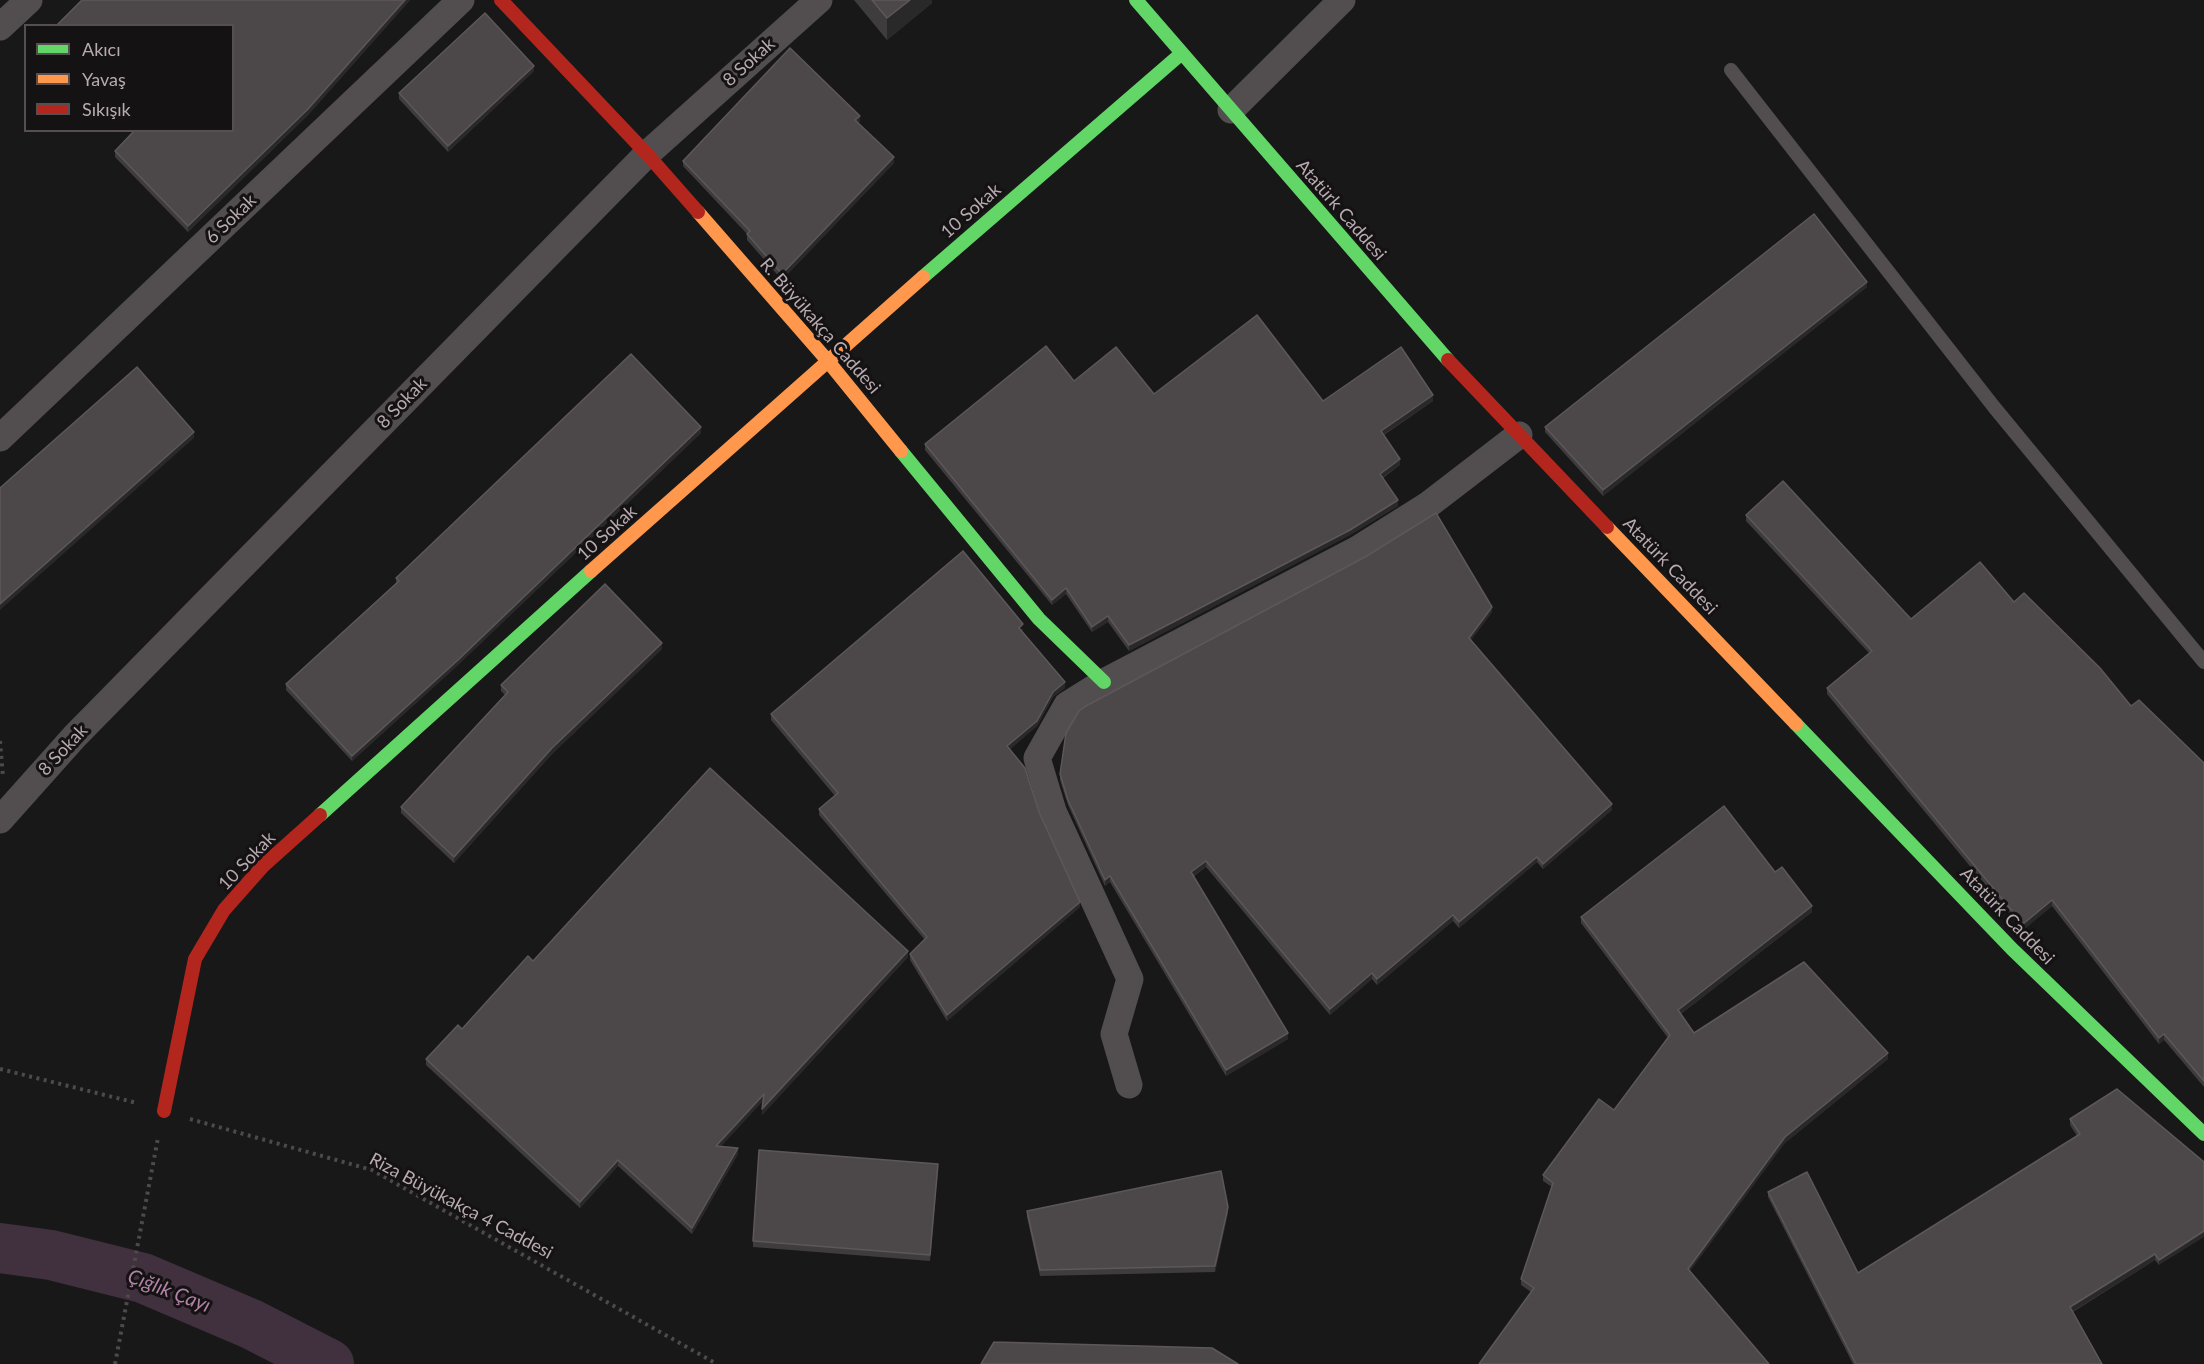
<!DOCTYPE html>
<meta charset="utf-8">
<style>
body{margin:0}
#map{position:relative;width:2204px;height:1364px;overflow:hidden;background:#181818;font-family:Lato,sans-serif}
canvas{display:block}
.legend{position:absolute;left:24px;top:24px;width:210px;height:108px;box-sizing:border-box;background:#141212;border:2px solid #564f52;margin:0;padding:8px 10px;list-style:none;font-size:18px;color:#b8aab1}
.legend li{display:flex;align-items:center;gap:12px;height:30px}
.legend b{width:30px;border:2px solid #564f52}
</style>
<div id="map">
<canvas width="2204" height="1364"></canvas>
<ul class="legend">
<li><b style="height:8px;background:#63d668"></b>Akıcı</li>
<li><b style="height:8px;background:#ff974d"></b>Yavaş</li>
<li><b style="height:8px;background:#b3261e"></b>Sıkışık</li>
</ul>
</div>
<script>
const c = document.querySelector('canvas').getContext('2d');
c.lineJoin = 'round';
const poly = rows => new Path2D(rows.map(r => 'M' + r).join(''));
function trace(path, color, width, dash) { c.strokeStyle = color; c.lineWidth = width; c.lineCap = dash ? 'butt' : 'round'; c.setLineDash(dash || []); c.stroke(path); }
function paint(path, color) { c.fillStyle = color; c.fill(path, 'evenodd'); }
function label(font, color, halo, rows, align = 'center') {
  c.font = font + ' Lato,sans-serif'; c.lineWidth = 6; c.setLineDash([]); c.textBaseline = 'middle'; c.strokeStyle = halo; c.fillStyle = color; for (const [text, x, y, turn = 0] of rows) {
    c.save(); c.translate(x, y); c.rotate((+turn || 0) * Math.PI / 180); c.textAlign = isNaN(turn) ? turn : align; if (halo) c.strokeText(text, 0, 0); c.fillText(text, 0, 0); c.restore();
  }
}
trace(poly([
 [0,1248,51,1255,143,1278,251,1324,329,1364]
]), '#41313e', 50);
trace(poly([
 [0,741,3,777],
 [0,1069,137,1103],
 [190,1119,372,1170,717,1364],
 [115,1364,158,1138]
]), '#4e494b', 4, [3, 4.5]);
trace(poly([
 [1731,70,1994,407,2204,662]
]), '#524e4f', 14);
trace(poly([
 [0,27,29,0],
 [1231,110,1342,0],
 [0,438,461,0],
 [0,820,75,736,647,154,819,0],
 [1129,1085,1114,1034,1130,979,1053,811,1037,758,1067,705,1104,682,1358,549,1428,505,1519,435]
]), '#524e4f', 27);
trace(poly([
 [1136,0,1448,360],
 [923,277,1182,53],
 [901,451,1039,619,1104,682],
 [1796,724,2012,949,2204,1134],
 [320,815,591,571]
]), '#63d668', 14);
trace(poly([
 [698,212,827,360,901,451],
 [1607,527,1796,724],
 [591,571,923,277]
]), '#ff974d', 14);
trace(poly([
 [501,0,647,154,698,212],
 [1448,360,1607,527],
 [164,1111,195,959,224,910,263,866,320,815]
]), '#b3261e', 14);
paint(poly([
 [82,0,410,0,308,115,188,232,115,157,115,151,232,130],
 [854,0,932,0,932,3,887,40],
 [534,71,448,152,399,99,399,93],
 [860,121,858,123,894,163,782,280,747,240,747,234,683,166,683,161],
 [1867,287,1603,496,1545,432,1545,427],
 [1074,381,1154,394,1323,401,1433,401,1384,435,1400,465,1383,478,1398,506,1350,535,1129,651,1108,622,1092,632,1066,594,1052,605,925,450,925,444],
 [701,433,458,665,352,761,286,690,286,684,396,583,396,578],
 [1746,515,1911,619,2014,602,2131,706,2204,763,2204,1087,2164,1040,2159,1044,2052,906,2023,930,1827,694,1827,688,1869,653,1746,521],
 [1492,612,1471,640,1612,810,1543,869,1537,862,1459,928,1453,921,1377,985,1372,979,1330,1015,1206,867,1194,876,1288,1039,1226,1076,1110,882,1105,886,1068,805,1060,780,1060,774],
 [1023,629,1022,631,1065,688,1053,697,1037,726,1010,749,1039,812,1080,907,947,1021,910,960,910,954,925,940,819,815,819,809,835,796,771,720,771,714],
 [662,649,552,754,454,863,401,813,401,807,505,695,501,691,501,685],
 [1775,872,1812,912,1681,1014,1694,1033,1888,1059,1785,1143,1531,1292,1521,1285,1521,1279,1552,1187,1543,1181,1543,1175,1614,1110,1668,1038,1581,923,1581,917],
 [908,957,762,1115,763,1100,721,1146,738,1154,692,1234,618,1166,580,1208,426,1065,426,1059,462,1029,533,961],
 [2070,1119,2204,1162,2159,1265,2155,1260,2073,1312,2102,1364,1853,1364,1768,1197,1768,1192,1858,1273,2077,1136,2070,1125],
 [938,1169,930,1261,753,1247,753,1241],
 [1027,1211,1228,1213,1215,1272,1040,1276,1027,1217]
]), '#3f3c3e');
paint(poly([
 [405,0,410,0,308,115,188,232,188,226],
 [910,0,932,0,932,3,887,40,887,18],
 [534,66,534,71,448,152,448,146],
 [860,116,860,121,855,126,855,120],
 [894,157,894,163,782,280,782,274],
 [1867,282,1867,287,1603,496,1603,490],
 [1433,395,1433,401,1381,436,1381,431],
 [701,427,701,433,458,665,352,761,352,756],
 [194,432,194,438,0,610,0,604],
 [1400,459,1400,465,1380,479,1380,474],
 [1398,500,1398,506,1350,535,1129,651,1129,645],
 [1066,588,1066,594,1052,605,1052,600],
 [1492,607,1492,612,1469,643,1469,638],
 [1108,616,1108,622,1092,632,1092,627],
 [662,643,662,649,552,754,454,863,454,857,552,748],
 [1065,682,1065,688,1053,697,1037,726,1007,752,1007,746,1053,692],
 [1612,804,1612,810,1543,869,1543,864],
 [1537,857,1537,862,1459,928,1459,922],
 [1206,861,1206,867,1191,877,1191,872],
 [1110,876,1110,882,1105,886,1105,880],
 [2052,900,2052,906,2023,930,2023,924],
 [1080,902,1080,907,947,1021,947,1015],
 [1812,906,1812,912,1678,1016,1678,1010],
 [1453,915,1453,921,1377,985,1377,979],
 [908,951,908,957,762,1115,762,1109],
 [1372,973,1372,979,1330,1015,1330,1009],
 [1288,1033,1288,1039,1226,1076,1226,1070],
 [2164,1034,2164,1040,2159,1044,2159,1038],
 [1888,1053,1888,1059,1785,1143,1688,1274,1688,1269,1785,1137],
 [764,1094,764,1100,716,1152,716,1146],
 [738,1148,738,1154,692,1234,692,1228],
 [618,1160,618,1166,580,1208,580,1202],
 [1228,1207,1228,1213,1215,1272,1215,1266],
 [2204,1231,2204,1237,2159,1265,2159,1260],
 [2155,1254,2155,1260,2070,1313,2070,1307]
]), '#2a2929');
const building = poly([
 [82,0,405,0,308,109,188,226,115,151,135,130,232,130,232,26,56,26,82,0],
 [872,0,910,0,887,18,872,0],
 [485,13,534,66,448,146,399,93,485,13],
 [790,48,860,116,855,120,894,157,782,274,747,234,750,231,683,161,790,48],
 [1814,214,1867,282,1603,490,1545,427,1814,214],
 [1257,315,1323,401,1401,347,1433,395,1381,431,1400,459,1380,474,1398,500,1350,530,1129,645,1108,616,1092,627,1066,588,1052,600,925,444,1046,346,1074,381,1116,347,1154,394,1257,315],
 [631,354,701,427,458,660,352,756,286,684,399,581,396,578,631,354],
 [137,367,194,432,0,604,0,488,137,367],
 [1783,481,1911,619,1980,562,2014,602,2024,593,2100,668,2131,706,2139,700,2204,763,2204,1081,2164,1034,2159,1038,2052,900,2023,924,1827,688,1872,651,1746,515,1783,481],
 [1436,513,1492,607,1469,638,1612,804,1543,864,1537,857,1459,922,1453,915,1377,979,1372,973,1330,1009,1206,861,1191,872,1288,1033,1226,1070,1110,876,1105,880,1068,800,1060,774,1066,733,1079,711,1086,706,1365,557,1436,513],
 [963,551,1023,624,1019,628,1065,682,1053,692,1037,721,1007,746,1025,768,1039,812,1080,902,947,1015,910,954,927,937,819,809,838,793,771,714,963,551],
 [605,584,662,643,552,748,454,857,401,807,508,692,501,685,605,584],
 [710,768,908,951,762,1109,764,1094,716,1146,738,1148,692,1228,618,1160,580,1202,426,1059,458,1025,462,1029,528,956,533,961,710,768],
 [1724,806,1775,872,1782,867,1812,906,1678,1010,1694,1033,1804,962,1888,1053,1785,1137,1688,1269,1769,1364,1479,1364,1534,1288,1521,1279,1553,1183,1543,1175,1599,1099,1614,1110,1670,1035,1581,917,1724,806],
 [2117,1089,2204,1162,2204,1231,2159,1260,2155,1254,2070,1307,2102,1364,1856,1364,1768,1192,1807,1172,1858,1273,2080,1134,2070,1119,2117,1089],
 [759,1150,938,1164,930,1255,753,1241,759,1150],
 [1221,1171,1228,1207,1215,1266,1040,1270,1027,1211,1221,1171],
 [994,1342,1212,1348,1238,1364,981,1364,994,1342]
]);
paint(building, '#4c484a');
trace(building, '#5d575a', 1.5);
label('18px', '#b8aab1', '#141212', [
 ["8 Sokak",749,62,-42],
 ["Atatürk Caddesi",1341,210,49],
 ["10 Sokak",971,211,-41],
 ["6 Sokak",231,219,-44],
 ["R. Büyükakça Caddesi",820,326,49],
 ["8 Sokak",402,403,-46],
 ["10 Sokak",607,533,-42],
 ["Atatürk Caddesi",1670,566,46],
 ["8 Sokak",63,750,-47],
 ["10 Sokak",247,861,-46],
 ["Atatürk Caddesi",2007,916,46],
 ["Riza Büyükakça 4 Caddesi",461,1206,28]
]);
label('italic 20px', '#b182a6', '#141212', [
 ["Çığlık Çayı",169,1291,21]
]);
</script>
